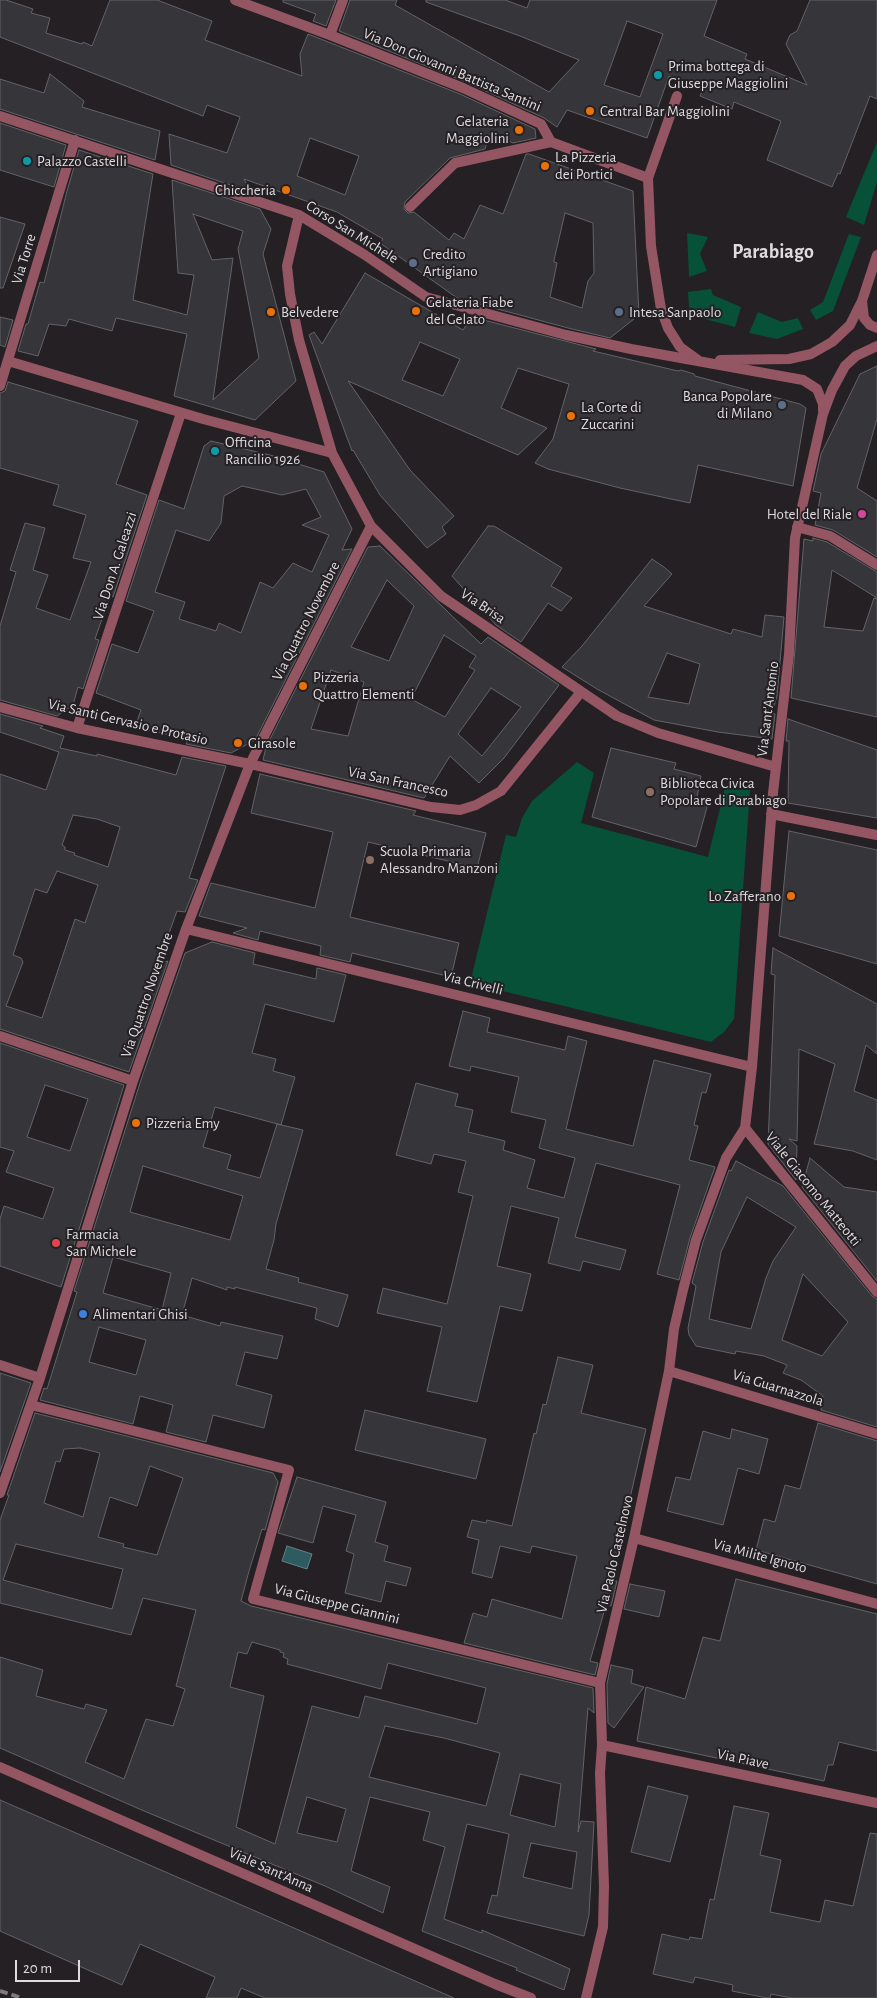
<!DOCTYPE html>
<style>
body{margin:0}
#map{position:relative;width:877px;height:1998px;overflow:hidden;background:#242024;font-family:"Alegreya Sans",sans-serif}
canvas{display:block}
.scale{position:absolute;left:15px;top:1960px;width:65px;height:22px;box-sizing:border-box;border:2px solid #dedcde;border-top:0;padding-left:6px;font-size:15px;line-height:18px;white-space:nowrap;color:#dedcde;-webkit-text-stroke:4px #242024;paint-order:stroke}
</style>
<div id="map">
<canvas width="877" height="1998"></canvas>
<div class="scale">20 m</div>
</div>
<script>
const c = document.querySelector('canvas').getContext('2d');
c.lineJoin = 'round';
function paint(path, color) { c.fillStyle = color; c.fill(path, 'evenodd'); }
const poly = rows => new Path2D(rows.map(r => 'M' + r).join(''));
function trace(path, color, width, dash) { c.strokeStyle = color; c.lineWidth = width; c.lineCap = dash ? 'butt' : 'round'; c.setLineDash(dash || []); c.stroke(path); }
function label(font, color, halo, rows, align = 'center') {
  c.font = font + ' "Alegreya Sans",sans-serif'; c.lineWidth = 4; c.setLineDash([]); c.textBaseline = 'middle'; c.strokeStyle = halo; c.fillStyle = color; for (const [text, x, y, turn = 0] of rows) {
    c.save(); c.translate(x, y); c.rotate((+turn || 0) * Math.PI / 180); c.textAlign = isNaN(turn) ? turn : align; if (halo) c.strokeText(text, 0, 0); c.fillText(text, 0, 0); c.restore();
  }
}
paint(poly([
 [877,142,877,182,864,225,846,217],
 [687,233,708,237,700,254,707,271,689,277],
 [849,234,861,237,833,311,816,320,810,310,823,302],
 [711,289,713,295,741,307,735,327,697,317,689,307,688,292],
 [758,312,782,322,798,318,803,329,777,339,749,333],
 [577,762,594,773,581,823,708,857,725,788,750,790,734,1019,724,1032,711,1042,470,983,506,835,516,837,522,818,532,801]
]), '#075138');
const water = poly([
 [287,1546,312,1554,307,1569,282,1561,287,1546]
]);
paint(water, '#2d5b5f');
trace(water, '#628285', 1);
const building = poly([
 [0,0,6,0,33,9,31,13,50,18,46,33,82,44,83,42,92,46,110,0,157,0,212,21,205,40,302,76,300,54,308,34,460,94,535,129,536,138,513,143,490,133,485,149,450,158,405,202,404,209,408,213,414,212,449,240,454,233,464,239,480,205,503,214,526,154,529,154,633,191,639,315,610,338,568,328,457,298,380,243,383,239,337,212,244,179,251,192,171,165,169,134,227,153,240,117,207,105,203,116,0,37,0,0],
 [310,138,359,156,345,195,297,176,310,138],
 [565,213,593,223,594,273,588,281,582,308,550,297,557,263,554,262,554,260,565,213],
 [283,0,336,0,326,26,313,21,316,14,283,2,283,0],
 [350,0,397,0,395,5,549,92,579,60,520,36,426,2,426,0,505,0,527,8,530,0,717,0,704,36,747,54,745,59,807,85,786,44,790,35,797,31,810,0,877,0,877,99,870,96,840,174,838,173,832,187,767,160,781,121,734,102,732,109,700,96,703,89,669,76,647,138,567,110,557,127,544,118,466,82,339,31,350,0],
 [627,21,663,34,640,97,604,85,627,21],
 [50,74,84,101,82,107,160,131,155,160,0,109,0,79,44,93,50,74],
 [0,123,66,145,54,187,0,170,0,123],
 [79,150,153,174,133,300,187,315,194,275,178,273,172,180,260,209,271,229,263,254,296,381,255,420,174,396,187,334,116,318,112,331,69,319,66,326,49,324,38,356,18,351,26,324,28,324,40,282,44,283,67,191,79,150],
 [193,214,243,231,238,249,259,358,213,400,233,258,212,260,193,214],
 [0,217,25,224,3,288,0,288,0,217],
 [365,273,463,330,472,317,596,349,593,351,678,371,681,370,694,374,695,376,800,404,806,408,793,486,698,465,690,503,620,488,548,469,535,463,553,439,569,384,518,368,501,408,547,428,518,455,348,381,410,470,454,516,442,527,446,534,427,548,380,495,353,450,352,451,309,335,314,332,322,344,365,273],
 [420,342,460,359,443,396,402,380,420,342],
 [0,317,13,320,5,347,0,345,0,317],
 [877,366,877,419,857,488,877,501,877,557,833,530,815,525,821,493,813,491,821,454,860,374,877,366],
 [8,382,138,421,116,484,147,495,113,597,110,596,95,639,99,640,83,689,78,687,73,705,57,716,0,700,0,626,16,572,10,570,25,523,45,528,33,570,48,575,36,608,70,620,91,562,73,558,86,515,53,505,59,485,0,468,0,393,5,391,8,382],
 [211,441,270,455,324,472,352,529,342,550,352,549,255,740,231,753,186,744,188,739,135,727,141,710,96,693,112,644,138,653,154,611,126,601,159,500,184,509,204,446,211,441],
 [242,486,282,495,306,489,321,517,302,525,329,535,312,572,293,563,273,588,260,582,241,633,219,623,216,631,179,619,185,602,155,592,176,530,209,541,221,523,224,496,242,486],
 [488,526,494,526,562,568,551,586,572,598,561,611,548,603,521,642,496,625,452,576,488,526],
 [813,538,827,542,877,572,877,598,832,570,824,627,863,631,874,598,877,599,877,717,791,698,804,539,813,541,813,538],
 [380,546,481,644,488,637,559,685,504,758,479,783,450,756,424,798,263,760,266,747,368,547,380,546],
 [387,580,414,606,389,661,351,647,387,580],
 [444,635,476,656,469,667,475,670,445,717,411,699,444,635],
 [331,670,364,682,348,736,311,729,331,670],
 [491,688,521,707,482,756,458,734,491,688],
 [652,559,664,567,672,574,644,606,731,634,733,629,762,637,765,615,784,617,777,696,772,713,775,714,772,739,718,732,654,720,597,689,562,667,582,646,652,559],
 [667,653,700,664,689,704,648,697,667,653],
 [0,714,43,726,40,728,64,736,60,748,97,756,97,754,176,775,182,757,226,766,189,878,198,880,185,912,177,911,158,964,168,961,129,1072,0,1029,0,774,46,790,59,752,0,732,0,714],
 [73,815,97,819,120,827,108,867,74,855,75,853,65,850,65,847,62,845,73,815],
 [57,871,98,885,85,923,75,919,42,1018,6,1006,23,962,21,958,13,955,35,889,47,893,57,871],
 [788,719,877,750,877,818,788,803,789,741,786,741,788,719],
 [611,748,676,763,674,769,701,776,697,797,709,800,696,847,592,817,611,748],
 [260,774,416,811,413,815,486,833,477,868,368,842,350,917,459,943,451,977,352,953,350,962,320,955,321,946,260,931,258,940,233,933,247,928,199,916,211,883,315,908,333,832,251,813,260,774],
 [789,831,877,850,877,964,779,936,789,831],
 [212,942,255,953,253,964,316,979,317,968,346,975,334,1022,265,1004,252,1053,276,1059,273,1071,295,1077,281,1125,215,1107,203,1147,231,1155,227,1169,260,1178,277,1124,303,1130,276,1224,274,1240,266,1269,299,1278,298,1282,348,1295,338,1327,315,1319,317,1308,235,1287,235,1289,227,1287,227,1290,192,1278,182,1315,220,1326,221,1322,283,1336,277,1359,245,1352,236,1385,272,1395,264,1428,213,1415,206,1442,166,1432,173,1405,140,1396,133,1424,40,1400,44,1388,47,1389,77,1292,74,1291,140,1083,185,953,212,942],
 [143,1166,243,1196,230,1240,130,1212,143,1166],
 [113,1257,171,1273,162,1310,103,1293,113,1257],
 [99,1327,146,1340,136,1375,89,1362,99,1327],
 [773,948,877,1004,877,1054,866,1045,854,1091,877,1100,877,1160,853,1151,814,1144,835,1064,799,1049,797,1141,789,1139,797,1146,796,1180,768,1144,775,975,771,974,773,948],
 [463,1011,490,1018,487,1032,565,1050,568,1036,587,1041,566,1129,633,1146,654,1060,711,1074,706,1093,702,1092,694,1125,698,1126,689,1160,715,1167,690,1238,679,1280,657,1274,680,1185,596,1163,575,1237,626,1250,620,1270,583,1261,580,1271,548,1263,559,1218,511,1206,497,1266,531,1274,522,1311,500,1306,477,1402,427,1391,442,1327,377,1313,383,1288,447,1304,473,1196,458,1192,466,1161,434,1154,431,1164,396,1155,416,1083,458,1094,455,1106,473,1110,468,1132,505,1141,503,1150,535,1160,527,1188,564,1198,575,1158,539,1148,546,1120,511,1112,519,1077,471,1066,470,1071,449,1066,463,1011],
 [0,1043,124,1085,61,1287,0,1266,0,1219,4,1206,43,1219,54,1188,6,1172,14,1151,0,1147,0,1043],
 [45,1085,88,1099,70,1151,27,1137,45,1085],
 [810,1158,844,1187,877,1192,877,1281,802,1187,810,1158],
 [736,1161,783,1186,872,1296,877,1299,877,1427,821,1410,823,1396,801,1380,783,1373,787,1365,764,1356,736,1351,735,1354,696,1346,689,1335,688,1328,696,1286,692,1283,703,1242,729,1170,731,1171,736,1161],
 [747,1197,796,1227,773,1261,766,1278,751,1329,709,1319,721,1252,747,1197],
 [803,1274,848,1322,822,1356,782,1340,803,1274],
 [558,1357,593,1365,581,1413,646,1429,611,1580,617,1581,611,1606,606,1605,590,1661,598,1663,595,1675,464,1643,473,1613,487,1617,492,1599,562,1619,577,1556,532,1546,530,1553,500,1546,492,1578,472,1573,479,1540,467,1537,472,1520,486,1523,487,1520,512,1526,534,1433,536,1434,543,1404,546,1405,558,1357],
 [0,1373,31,1383,0,1472,0,1373],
 [365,1410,486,1439,476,1479,355,1450,365,1410],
 [35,1413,273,1473,278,1482,265,1530,262,1529,249,1571,241,1601,251,1606,593,1688,594,1713,588,1708,578,1832,581,1821,594,1822,589,1915,584,1936,487,1913,492,1895,497,1896,509,1834,467,1824,444,1919,482,1933,482,1930,570,1969,564,1990,516,1970,517,1968,422,1931,445,1847,423,1840,430,1812,370,1797,351,1871,390,1887,383,1913,325,1886,144,1811,0,1748,0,1657,43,1670,36,1696,84,1709,86,1704,107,1710,85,1762,124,1779,146,1719,173,1726,185,1689,176,1686,196,1610,143,1598,131,1635,0,1603,0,1520,9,1495,7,1495,35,1413],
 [80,1448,100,1453,83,1517,44,1503,56,1461,60,1462,64,1449,80,1448],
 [150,1466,183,1478,157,1555,123,1547,124,1544,98,1537,110,1497,137,1506,150,1466],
 [16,1544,123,1569,112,1609,3,1580,16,1544],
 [252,1642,280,1650,280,1652,284,1653,283,1657,288,1659,287,1664,381,1689,388,1663,486,1688,477,1724,365,1696,359,1718,312,1706,275,1844,236,1827,264,1696,230,1687,238,1652,247,1654,252,1642],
 [385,1726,444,1738,500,1753,486,1806,369,1777,385,1726],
 [520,1774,561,1784,555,1827,510,1815,520,1774],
 [307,1797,346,1809,337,1842,297,1833,307,1797],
 [531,1843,577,1852,572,1889,523,1877,531,1843],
 [818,1423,877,1441,877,1584,756,1550,764,1519,775,1522,785,1485,800,1489,818,1423],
 [732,1429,768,1439,759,1474,738,1468,723,1525,667,1511,676,1477,690,1480,703,1431,730,1439,732,1429],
 [297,1477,386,1502,375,1542,388,1546,384,1561,411,1568,406,1586,386,1581,381,1602,345,1593,354,1554,346,1551,356,1515,323,1506,313,1543,278,1533,297,1477],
 [736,1579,877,1614,877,1751,839,1742,833,1765,828,1765,824,1781,637,1741,646,1687,685,1699,703,1637,720,1641,736,1579],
 [630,1584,665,1591,659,1617,624,1609,630,1584],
 [611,1665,633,1670,631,1683,644,1687,614,1728,608,1723,607,1684,611,1665],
 [648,1786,688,1796,670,1862,631,1852,648,1786],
 [0,1800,246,1907,454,1998,265,1998,241,1988,237,1998,206,1998,215,1977,140,1944,122,1985,0,1931,0,1800],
 [734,1806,769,1813,760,1855,781,1860,770,1912,820,1922,825,1900,853,1906,870,1833,877,1834,877,1998,792,1998,771,1994,770,1998,767,1998,732,1991,733,1985,695,1977,693,1983,653,1974,662,1934,689,1940,690,1937,702,1939,710,1899,714,1900,734,1806]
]);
paint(building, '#36353a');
trace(building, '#636368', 1);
trace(poly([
 [648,178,677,96]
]), '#955663', 10);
trace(poly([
 [410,207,455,163,551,142]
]), '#955663', 10);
trace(poly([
 [235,0,330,35,463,88,541,124,551,142,648,178,651,246,661,309,668,328,680,347,698,360],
 [330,35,343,0],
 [0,116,299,215,365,255,426,297,566,335,631,349,803,380,817,389,823,404,823,411],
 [299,215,287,266,290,294,299,340,332,453,371,526,441,596,617,716,658,733,776,767],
 [862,301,864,318,870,325,877,328],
 [720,360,789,359,811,354,832,342,850,325,862,301,877,255],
 [8,361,203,419,332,453],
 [0,386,75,140],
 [797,527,830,536,877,565],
 [0,707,77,728,250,764,431,807,460,810,476,805,501,791,581,692],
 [77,728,181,413],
 [771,814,877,835],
 [186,929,752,1067],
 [0,1036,133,1081],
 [745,1128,877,1292],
 [0,1365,40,1378],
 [669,1371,877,1434],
 [31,1405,289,1470,253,1599,600,1683],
 [0,1493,40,1378,133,1081,186,929,250,764,371,526],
 [634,1538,877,1604],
 [602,1745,877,1803],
 [586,1998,603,1927,604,1886,600,1773,602,1745,600,1683,634,1538,669,1371,674,1329,683,1290,696,1240,726,1158,745,1128,752,1067,773,793,789,654,795,538,823,414,832,390,845,366,856,356,877,346]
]), '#955663', 10);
trace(poly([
 [0,1767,495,1984,531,1998]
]), '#955663', 10);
trace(poly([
 [0,1991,22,1998]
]), '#7c797c', 4, [8, 4]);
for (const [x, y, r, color] of [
 [658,75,5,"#0f9aa8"],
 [590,111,5,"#e8710a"],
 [519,130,5,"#e8710a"],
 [27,161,5,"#0f9aa8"],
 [545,166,5,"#e8710a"],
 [286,190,5,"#e8710a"],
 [413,263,5,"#5c6f8a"],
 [416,311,5,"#e8710a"],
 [271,312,5,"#e8710a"],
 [619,312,5,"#5c6f8a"],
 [782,405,5,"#5c6f8a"],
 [571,416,5,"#e8710a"],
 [215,451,5,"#0f9aa8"],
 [862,514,5,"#d1479c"],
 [303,686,5,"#e8710a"],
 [238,743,5,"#e8710a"],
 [650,792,5,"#8d6e63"],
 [370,860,5,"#8d6e63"],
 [791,896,5,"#e8710a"],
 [136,1123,5,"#e8710a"],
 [56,1243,5,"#e0444e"],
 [83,1314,5,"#3f7fe0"]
]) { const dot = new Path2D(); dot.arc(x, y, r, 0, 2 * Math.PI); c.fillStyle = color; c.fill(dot); trace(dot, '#242024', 2); }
label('15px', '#dedcde', '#242024', [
 ["Prima bottega di",668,66],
 ["Giuseppe Maggiolini",668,83],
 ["Central Bar Maggiolini",600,111],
 ["Gelateria",509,121,"right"],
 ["Maggiolini",509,138,"right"],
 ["La Pizzeria",555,157],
 ["dei Portici",555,174],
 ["Palazzo Castelli",37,161],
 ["Chiccheria",276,190,"right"],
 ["Credito",423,254],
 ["Artigiano",423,271],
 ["Gelateria Fiabe",426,302],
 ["del Gelato",426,319],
 ["Belvedere",281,312],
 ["Intesa Sanpaolo",629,312],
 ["Banca Popolare",772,396,"right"],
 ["di Milano",772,413,"right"],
 ["La Corte di",581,407],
 ["Zuccarini",581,424],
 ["Officina",225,442],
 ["Rancilio 1926",225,459],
 ["Hotel del Riale",852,514,"right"],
 ["Pizzeria",313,677],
 ["Quattro Elementi",313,694],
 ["Girasole",248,743],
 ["Biblioteca Civica",660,783],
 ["Popolare di Parabiago",660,800],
 ["Scuola Primaria",380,851],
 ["Alessandro Manzoni",380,868],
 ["Lo Zafferano",781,896,"right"],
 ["Pizzeria Emy",146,1123],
 ["Farmacia",66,1234],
 ["San Michele",66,1251],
 ["Alimentari Ghisi",93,1314]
], 'left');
label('15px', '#dedcde', '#242024', [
 ["Via Don Giovanni Battista Santini",452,70,23],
 ["Corso San Michele",352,232,32],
 ["Via Torre",24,259,-73],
 ["Via Don A. Galeazzi",115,566,-72],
 ["Via Brisa",483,606,34],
 ["Via Quattro Novembre",306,621,-63],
 ["Via Sant'Antonio",768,709,-83],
 ["Via Santi Gervasio e Protasio",128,722,13],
 ["Via San Francesco",398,782,12],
 ["Via Crivelli",473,983,14],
 ["Via Quattro Novembre",147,995,-71],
 ["Viale Giacomo Matteotti",813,1189,51],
 ["Via Guarnazzola",778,1388,17],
 ["Via Paolo Castelnovo",615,1554,-77],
 ["Via Milite Ignoto",760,1556,15],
 ["Via Giuseppe Giannini",337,1604,14],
 ["Via Piave",743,1759,12],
 ["Viale Sant'Anna",271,1870,24]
]);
label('bold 20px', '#dedcde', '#242024', [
 ["Parabiago",773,252]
]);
</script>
